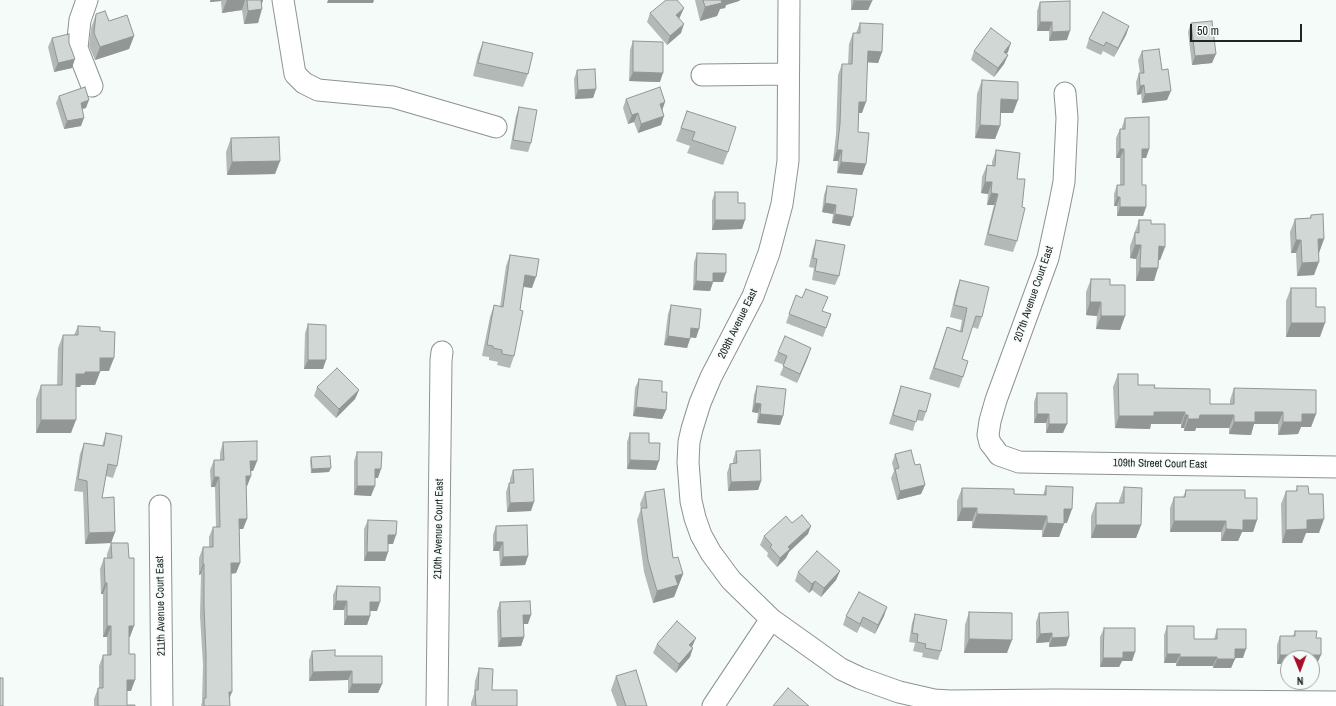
<!DOCTYPE html>
<style>
body{margin:0}
#map{position:relative;width:1336px;height:706px;overflow:hidden;background:#f4fbf8;font-family:"Archivo Narrow",sans-serif}
canvas{display:block}
.north{position:absolute;left:1280px;top:650px;width:40px;height:40px;box-sizing:border-box;background:#f4fbf8;border:1px solid #a0a5a3;border-radius:50%;rotate:179deg;font-size:11px;font-weight:700;line-height:16px;text-align:center;color:#212423}
.north::after{content:'';display:block;margin:auto;width:14px;height:18px;background:#a70e2a;clip-path:polygon(50% 0,100% 100%,50% 72%,0 100%)}
.scale{position:absolute;left:1190px;top:24px;width:112px;height:18px;box-sizing:border-box;border:2px solid #212423;border-top:0;padding-left:5px;font-size:12px;line-height:14px;white-space:nowrap;color:#212423;-webkit-text-stroke:3px #f4fbf8;paint-order:stroke}
</style>
<div id="map">
<canvas width="1336" height="706"></canvas>
<div class="north">N</div>
<div class="scale">50 m</div>
</div>
<script>
const c = document.querySelector('canvas').getContext('2d');
c.lineJoin = 'round';
const poly = rows => new Path2D(rows.map(r => 'M' + r).join(''));
function trace(path, color, width, dash) { c.strokeStyle = color; c.lineWidth = width; c.lineCap = dash ? 'butt' : 'round'; c.setLineDash(dash || []); c.stroke(path); }
function paint(path, color) { c.fillStyle = color; c.fill(path, 'evenodd'); }
function label(font, color, halo, rows, align = 'center') {
  c.font = font + ' "Archivo Narrow",sans-serif'; c.lineWidth = 3; c.setLineDash([]); c.textBaseline = 'middle'; c.strokeStyle = halo; c.fillStyle = color; for (const [text, x, y, turn = 0] of rows) {
    c.save(); c.translate(x, y); c.rotate((+turn || 0) * Math.PI / 180); c.textAlign = isNaN(turn) ? turn : align; if (halo) c.strokeText(text, 0, 0); c.fillText(text, 0, 0); c.restore();
  }
}
const minor = poly([
 [87,0,80,20,77,48,92,86],
 [283,0,295,74,304,83,318,90,393,97,496,127],
 [789,0,788,161,782,204,769,253,753,296,711,377,700,403,692,429,689,442,688,462,691,501,695,518,701,535,711,553,731,580,771,619,841,669,860,678,899,692,934,700,950,701,1055,700,1336,702],
 [702,75,788,74],
 [1065,93,1067,118,1064,182,1059,207,1048,258,996,400,990,421,988,435,990,443,994,448,999,455,1019,462,1336,467],
 [160,506,162,706],
 [437,706,441,360,442,352],
 [713,706,771,619]
]);
trace(minor, '#8c9390', 23);
trace(minor, '#fff', 21);
paint(poly([
 [210,0,263,0,258,23,244,24,242,10,222,13,221,1,210,2],
 [695,0,740,0,739,1,726,5,725,8,720,9,717,16,700,21],
 [851,0,872,0,872,1,868,10,851,10],
 [1040,2,1067,40,1049,41,1049,31,1037,31,1037,11],
 [650,13,680,17,679,18,681,33,667,45,647,22],
 [96,14,134,36,129,49,95,60,89,46,91,28],
 [860,23,882,52,878,63,867,62,862,113,859,113,858,132,866,164,862,175,837,173,838,161,833,161,836,134,838,75,842,64,848,64,849,44,853,33,856,33],
 [1191,23,1212,63,1192,65,1188,32],
 [1129,26,1126,35,1114,57,1103,51,1101,55,1086,48,1089,39],
 [52,38,72,68,54,72,48,47],
 [633,41,660,82,629,81,630,50],
 [483,42,528,74,523,87,473,76,478,55],
 [974,51,1008,52,1006,54,1008,55,1004,64,994,77,971,60],
 [1142,51,1162,70,1167,100,1142,103,1141,94,1137,95,1136,82,1139,73,1140,73,1138,60],
 [577,70,596,89,593,98,575,99,574,79],
 [982,80,1013,113,1001,113,1000,126,995,139,975,138,977,94],
 [59,96,86,108,82,109,81,126,64,129,56,103],
 [626,99,662,110,661,125,638,133,634,122,628,124,623,108],
 [519,107,531,143,528,152,510,149,516,116],
 [687,111,728,152,723,165,687,153,690,146,676,141],
 [1125,118,1149,149,1146,158,1142,158,1142,185,1146,207,1143,216,1117,216,1117,206,1114,206,1114,194,1117,185,1120,185,1120,158,1116,158,1116,138,1120,129,1122,129,1122,127],
 [231,138,280,161,275,174,227,175,226,152],
 [996,150,1017,179,1017,241,1013,252,984,245,994,205,987,205,988,194,981,193,982,177,987,165,992,166,992,162],
 [827,186,850,226,832,223,833,214,822,212,824,195],
 [715,192,738,203,742,229,712,230,712,201],
 [1311,215,1324,239,1319,252,1314,275,1297,276,1296,253,1291,253,1290,232,1295,219,1310,218],
 [1139,220,1151,224,1165,247,1160,260,1159,260,1154,281,1136,281,1136,259,1130,258,1130,246],
 [816,240,839,276,835,285,812,280,814,268,809,267,813,249],
 [697,253,723,282,713,282,710,291,693,290,694,262],
 [510,255,532,288,523,287,514,356,510,368,497,365,498,362,489,360,489,357,482,356,490,317,494,305,500,307,506,266],
 [1091,279,1110,285,1125,316,1120,330,1096,329,1097,316,1086,315,1086,292],
 [960,280,982,317,978,329,972,327,962,359,963,377,959,388,929,379,947,327,960,331,962,320,950,317,956,291],
 [1291,288,1320,337,1286,337,1286,301],
 [796,295,822,311,831,314,823,337,786,323],
 [671,305,699,329,696,338,690,337,687,348,664,345,668,314],
 [308,324,323,369,304,369,305,333],
 [78,326,100,331,109,371,100,371,95,385,81,385,80,387,76,387,71,433,36,433,36,399,41,385,57,385,58,348,63,335,74,335],
 [778,352,808,357,797,383,780,375,784,365,774,361],
 [1118,374,1138,385,1154,388,1210,404,1230,404,1230,400,1234,388,1316,414,1311,427,1301,427,1298,434,1278,435,1278,424,1254,424,1251,435,1229,434,1229,428,1196,428,1195,431,1184,431,1184,428,1181,428,1181,424,1151,424,1150,429,1115,428,1113,387],
 [639,379,662,392,666,410,662,419,633,416,635,388],
 [757,386,783,416,780,425,757,423,758,413,752,412,754,395],
 [901,386,926,412,923,421,916,420,913,431,889,424,898,395],
 [317,387,359,390,355,399,336,418,314,396],
 [1037,393,1063,433,1046,433,1046,423,1034,423,1034,402],
 [106,433,117,466,113,478,106,476,102,498,115,532,111,543,85,544,83,492,74,491,80,454,84,443,102,446],
 [630,433,649,443,656,470,627,469,627,442],
 [223,442,257,461,253,471,251,471,251,476,247,486,246,486,247,519,243,529,239,529,240,563,236,573,231,574,230,706,201,706,202,702,203,665,200,616,201,574,199,575,199,558,203,547,209,547,209,537,213,527,216,527,215,487,211,487,210,470,214,460,220,460,220,453],
 [736,451,761,481,758,490,728,491,727,473,730,464,733,463,733,460],
 [357,452,378,478,375,478,371,496,354,495,354,461],
 [895,454,915,465,925,485,921,494,897,500,891,478,894,471,892,463],
 [311,457,329,472,311,473,310,461],
 [513,470,531,511,507,512,506,492,509,483,510,483,510,479],
 [1046,486,1067,523,1064,523,1059,537,1042,537,1042,530,972,528,972,521,957,521,957,501,962,488,1014,494,1043,495],
 [1297,486,1309,494,1319,533,1306,533,1302,543,1282,543,1281,504,1286,491,1296,491],
 [1124,487,1141,525,1136,538,1091,538,1091,516,1096,503,1119,503,1119,501],
 [1186,490,1245,498,1257,520,1253,532,1242,532,1238,541,1221,541,1221,532,1170,532,1170,508,1174,497,1183,497],
 [645,492,673,558,683,574,674,597,653,603,644,572,637,520,641,509,640,504],
 [368,520,393,544,388,544,388,552,385,561,364,561,364,529],
 [792,523,808,534,789,552,786,558,777,567,767,556,768,553,760,545,764,536],
 [496,526,528,556,525,565,500,566,499,551,493,551,493,535],
 [111,543,130,637,129,637,129,654,131,691,127,691,127,705,135,706,94,706,94,699,98,688,99,688,99,666,103,655,107,655,107,637,103,637,103,594,101,594,100,569,104,558,107,558,107,554],
 [840,571,836,580,821,597,812,590,809,593,795,581,798,572],
 [337,586,377,611,370,611,370,616,367,625,344,625,344,610,333,610,333,595],
 [500,602,528,624,523,624,524,637,521,646,498,647,497,611],
 [887,607,884,616,875,634,860,626,857,633,843,625,846,616],
 [969,612,1007,653,964,653,965,625],
 [1039,613,1069,637,1066,646,1049,647,1049,642,1036,643,1036,622],
 [915,614,941,651,938,660,922,657,923,653,913,651,915,643,909,642,912,623],
 [1167,626,1194,639,1214,639,1217,629,1243,658,1235,658,1231,668,1213,668,1213,666,1176,666,1176,663,1164,663,1164,635],
 [1104,628,1135,652,1132,661,1122,661,1119,667,1100,667,1100,637],
 [1295,631,1317,664,1277,664,1277,645,1280,636,1293,636],
 [657,644,692,647,690,657,676,673,653,653],
 [312,651,335,656,382,684,378,693,348,693,348,680,309,681,309,660],
 [479,668,492,690,517,706,471,706,471,703,474,694,475,681],
 [616,676,647,706,617,706,611,690]
]), '#b3b9b6');
paint(poly([
 [211,0,221,0,221,1,210,2],
 [227,0,245,0,242,10,222,13],
 [260,0,263,0,259,10,262,9,258,23,244,24,248,11],
 [328,0,374,0,373,3,327,3],
 [720,0,740,0,739,1,726,5,725,8,720,9,717,16,700,21,705,7],
 [854,1,872,1,868,10,851,10],
 [684,8,680,17,673,24,676,15],
 [1040,22,1052,22,1049,31,1037,31],
 [684,24,681,33,667,45,670,36],
 [1129,26,1126,35,1114,57,1118,48],
 [1070,31,1067,40,1049,41,1052,32],
 [134,36,129,49,95,60,100,47],
 [1011,43,1008,52,1000,61,1004,52],
 [868,51,882,52,878,63,864,62],
 [1216,54,1212,63,1192,65,1195,56],
 [1008,55,1004,64,994,77,998,68],
 [75,59,72,68,54,72,58,63],
 [633,72,663,73,660,82,629,81],
 [1144,85,1141,94,1137,95,1140,86],
 [596,89,593,98,575,99,578,90],
 [1171,91,1167,100,1142,103,1145,94],
 [1001,99,1018,100,1013,113,996,113],
 [89,100,86,108,78,110,81,103],
 [665,102,662,111,660,104],
 [859,102,866,102,862,113,855,113],
 [638,113,634,122,628,124,632,115],
 [664,116,661,125,638,133,641,124],
 [84,118,81,126,64,129,67,121],
 [980,125,1000,126,995,139,975,138],
 [1120,149,1124,149,1120,158,1116,158],
 [1142,149,1149,149,1146,158,1139,158],
 [837,150,842,150,838,161,833,161],
 [280,161,275,174,227,175,232,162],
 [841,162,866,164,862,175,837,173],
 [985,182,992,182,988,194,981,193],
 [991,193,998,194,994,205,987,205],
 [1117,197,1120,197,1117,206,1114,206],
 [825,203,836,205,833,214,822,212],
 [1120,207,1146,207,1143,216,1117,216],
 [835,214,853,217,850,226,832,223],
 [715,220,745,220,742,229,712,230],
 [1318,239,1324,239,1319,253],
 [1296,240,1301,240,1296,253,1291,253],
 [1135,245,1141,245,1136,259,1130,258],
 [1159,246,1165,247,1160,260,1154,260],
 [1319,262,1314,275,1297,276,1302,263],
 [1140,268,1158,268,1154,281,1136,281],
 [713,273,726,273,723,282,713,282,710,291,693,290,696,281],
 [525,275,536,277,532,288,521,286],
 [1090,302,1101,302,1097,316,1086,315],
 [1101,316,1125,316,1120,330,1096,329],
 [1291,323,1325,323,1320,337,1286,337],
 [691,328,699,329,696,338,688,337],
 [668,336,690,339,687,348,664,345],
 [811,348,808,357,797,383,800,374],
 [100,358,114,358,109,371,95,371],
 [308,360,326,360,323,369,304,369],
 [85,372,100,372,95,385,81,385,80,387,71,387,76,374],
 [359,390,355,399,336,418,339,409],
 [755,403,761,404,758,413,752,412],
 [636,407,666,410,662,419,633,416],
 [1154,412,1185,412,1181,424,1151,424,1150,429,1115,428,1119,416],
 [1255,412,1283,412,1278,424,1254,424,1251,435,1229,434,1234,422],
 [760,414,783,416,780,425,757,423],
 [1037,414,1049,414,1046,423,1034,423],
 [1302,414,1316,414,1311,427,1301,427,1298,434,1278,435,1283,422],
 [1185,415,1188,415,1184,428,1181,428],
 [1200,415,1234,415,1229,428,1196,428,1195,431,1184,431,1188,419],
 [41,420,76,420,71,433,36,433],
 [1049,424,1067,424,1063,433,1046,433],
 [630,460,659,461,656,470,627,469],
 [250,461,257,461,253,471,247,471],
 [331,468,329,472,311,473,312,469],
 [375,469,381,469,378,478,371,478],
 [246,476,251,476,247,486,242,486],
 [214,477,219,477,215,487,211,487],
 [761,481,758,490,728,491,731,482],
 [925,485,921,494,897,500,900,491],
 [357,486,375,486,371,496,354,495],
 [534,502,531,511,507,512,510,503],
 [962,508,977,508,972,521,957,521],
 [1064,509,1072,509,1067,523,1059,523],
 [977,514,1047,516,1042,530,972,528],
 [239,519,247,519,243,529,235,529],
 [1324,519,1319,533,1306,533,1302,543,1282,543,1286,530,1307,520],
 [1243,520,1257,520,1253,532,1242,532,1238,541,1221,541,1226,529],
 [1174,521,1226,521,1221,532,1170,532],
 [1047,523,1064,524,1059,537,1042,537],
 [1096,525,1141,525,1136,538,1091,538],
 [811,526,808,534,789,552,786,558,777,567,780,558,788,547],
 [115,532,111,543,85,544,89,533],
 [388,535,396,535,393,544,385,544],
 [496,542,503,542,499,551,493,551],
 [367,552,388,552,385,561,364,561],
 [528,556,525,565,500,566,503,557],
 [231,563,240,563,236,573,227,574],
 [203,564,204,564,201,574,199,575],
 [840,571,836,580,821,597,824,588],
 [683,574,674,597,653,603,657,591,675,576],
 [815,581,812,590,809,593,812,584],
 [105,583,107,583,103,594,101,594],
 [336,601,347,601,344,610,333,610],
 [370,602,380,602,377,611,367,611],
 [887,607,884,616,875,634,878,625],
 [523,615,531,615,528,624,520,624],
 [347,616,370,616,367,625,344,625],
 [863,617,860,626,857,633,860,624],
 [107,626,111,626,107,637,103,637],
 [129,626,134,626,130,637,125,637],
 [1052,633,1049,642,1036,643,1040,634],
 [524,637,521,646,498,647,501,638],
 [1069,637,1066,646,1049,647,1052,638],
 [696,638,692,647,686,654,689,645],
 [969,639,1012,640,1007,653,964,653],
 [693,648,690,657,676,673,679,664],
 [1235,649,1246,649,1243,658,1231,658],
 [1123,652,1135,652,1132,661,1122,661,1119,667,1100,667,1103,658],
 [1167,654,1180,654,1176,663,1164,663],
 [1280,655,1321,655,1317,664,1312,664,1312,658,1288,658,1288,664,1277,664],
 [1180,657,1217,657,1213,666,1176,666],
 [1217,659,1235,659,1231,668,1213,668],
 [352,671,348,680,309,681,313,672],
 [127,680,135,680,131,691,123,691],
 [352,684,382,684,378,693,348,693],
 [229,692,232,692,228,702]
]), '#929694');
const building = poly([
 [247,0,261,0,262,9,248,11,247,0],
 [666,0,677,0,684,8,676,15,684,24,670,36,650,13,666,0],
 [703,0,721,0,722,3,705,7,703,0],
 [854,0,872,0,872,1,854,1,854,0],
 [1070,1,1070,31,1052,32,1052,22,1040,22,1040,2,1070,1],
 [105,11,109,21,127,15,134,36,100,47,94,33,96,14,105,11],
 [1103,12,1129,26,1118,48,1106,42,1104,46,1089,39,1103,12],
 [1212,21,1216,54,1195,56,1191,23,1212,21],
 [860,23,883,24,882,52,868,51,866,102,859,102,858,132,869,133,866,164,841,162,842,150,837,150,840,124,842,64,852,64,853,33,860,33,860,23],
 [991,28,1011,43,1004,52,1008,55,998,68,974,51,991,28],
 [69,34,69,43,75,59,58,63,52,38,69,34],
 [633,41,663,42,663,73,633,72,633,41],
 [483,42,533,53,528,74,478,63,483,42],
 [1159,49,1162,70,1168,69,1171,91,1145,94,1144,85,1140,86,1139,73,1144,73,1142,51,1159,49],
 [595,69,596,89,578,90,577,70,595,69],
 [982,80,1018,82,1018,100,1001,99,1000,126,980,125,982,80],
 [85,87,89,100,81,103,84,118,67,121,59,96,85,87],
 [660,87,665,102,660,104,664,116,641,124,638,113,632,115,626,99,660,87],
 [519,107,537,110,531,143,513,140,519,107],
 [687,111,736,127,728,152,692,140,695,132,681,128,687,111],
 [1149,117,1149,149,1142,149,1142,185,1146,185,1146,207,1120,207,1120,197,1117,197,1117,185,1124,185,1124,149,1120,149,1120,129,1125,129,1125,118,1149,117],
 [279,137,280,161,232,162,231,138,279,137],
 [996,150,1020,153,1017,179,1025,179,1022,207,1025,208,1017,241,988,234,998,194,991,193,992,182,985,182,987,165,995,166,996,150],
 [827,186,857,189,853,217,835,214,836,205,825,203,827,186],
 [715,192,738,192,738,203,745,203,745,220,715,220,715,192],
 [1323,214,1324,239,1318,239,1319,262,1302,263,1301,240,1296,240,1295,219,1311,218,1311,215,1323,214],
 [1139,220,1151,220,1151,224,1165,224,1165,247,1159,246,1158,268,1140,268,1141,245,1135,245,1135,232,1139,233,1139,220],
 [816,240,845,245,839,276,815,271,817,259,813,258,816,240],
 [697,253,726,254,726,273,713,273,713,282,696,281,697,253],
 [510,255,539,259,536,277,525,275,520,310,523,311,514,356,502,354,502,350,493,348,493,346,487,345,494,305,503,307,510,255],
 [1091,279,1110,279,1110,285,1125,285,1125,316,1101,316,1101,302,1090,302,1091,279],
 [960,280,989,287,982,317,976,316,962,359,968,361,963,377,934,368,947,327,962,332,967,308,954,305,960,280],
 [1291,288,1316,288,1316,307,1325,307,1325,323,1291,323,1291,288],
 [806,289,828,297,822,311,831,314,826,328,789,314,796,295,802,298,806,289],
 [671,305,701,309,699,329,691,328,690,339,668,336,671,305],
 [308,324,326,325,326,360,308,360,308,324],
 [78,326,100,327,100,331,115,332,114,358,100,358,100,372,85,372,85,374,76,374,76,420,41,420,41,385,62,385,63,335,78,335,78,326],
 [785,336,811,348,800,374,783,366,787,356,778,352,785,336],
 [337,368,359,390,339,409,317,387,337,368],
 [1118,374,1138,374,1138,385,1155,385,1154,388,1210,389,1210,404,1234,404,1234,388,1316,390,1316,414,1302,414,1302,422,1283,422,1283,412,1255,412,1255,422,1234,422,1234,415,1200,415,1199,419,1188,419,1188,415,1185,415,1185,412,1154,412,1154,416,1119,416,1118,374],
 [639,379,662,381,662,392,667,392,666,410,636,407,639,379],
 [757,386,786,389,783,416,760,414,761,404,755,403,757,386],
 [901,386,931,394,926,412,919,410,916,422,893,415,901,386],
 [1037,393,1067,393,1067,424,1049,424,1049,414,1037,414,1037,393],
 [106,433,122,436,117,466,108,464,102,498,114,497,115,532,89,533,87,481,78,479,84,443,104,446,106,433],
 [630,433,649,433,649,443,660,443,659,461,630,460,630,433],
 [257,441,257,461,250,461,251,476,246,476,247,519,239,519,240,563,231,563,232,692,229,692,230,706,204,706,204,698,206,698,206,654,204,606,204,564,203,564,203,547,213,547,213,527,220,527,219,477,214,477,214,460,224,460,223,442,257,441],
 [760,450,761,481,731,482,730,464,737,463,736,451,760,450],
 [911,450,915,465,920,464,925,485,900,491,895,469,899,468,895,454,911,450],
 [357,452,382,452,381,469,375,469,375,486,357,486,357,452],
 [330,456,331,468,312,469,311,457,330,456],
 [533,469,534,502,510,503,509,483,514,483,513,470,533,469],
 [1046,486,1073,487,1072,509,1064,509,1064,524,1047,523,1047,516,977,514,977,508,962,508,962,488,1014,489,1014,494,1046,495,1046,486],
 [1297,486,1308,486,1309,494,1323,494,1324,519,1307,520,1307,529,1286,530,1286,491,1297,491,1297,486],
 [1124,487,1142,488,1141,525,1096,525,1096,503,1124,503,1124,487],
 [664,489,673,558,678,557,683,574,675,576,678,585,657,591,648,560,641,508,647,508,645,492,664,489],
 [1186,490,1245,490,1245,498,1257,498,1257,520,1243,520,1243,530,1226,529,1226,521,1174,521,1174,497,1185,497,1186,490],
 [802,515,811,526,788,547,790,549,780,558,770,547,772,545,764,536,786,516,792,523,802,515],
 [368,520,397,521,396,535,388,535,388,552,367,552,368,520],
 [527,525,528,556,503,557,503,542,496,542,496,526,527,525],
 [111,543,128,543,129,558,134,558,134,626,129,626,129,654,135,654,135,680,127,680,127,705,135,705,135,706,98,706,98,688,103,688,103,655,111,655,111,626,107,626,107,583,105,583,104,558,112,558,111,543],
 [817,551,840,571,824,588,815,581,812,584,798,572,817,551],
 [337,586,380,587,380,602,370,602,370,616,347,616,347,601,336,601,337,586],
 [859,592,887,607,878,625,863,617,860,624,846,616,859,592],
 [530,601,531,615,523,615,524,637,501,638,500,602,530,601],
 [969,612,1012,613,1012,640,969,639,969,612],
 [1068,612,1069,637,1052,638,1052,633,1040,634,1039,613,1068,612],
 [915,614,947,620,941,651,925,648,926,644,917,642,918,634,912,633,915,614],
 [677,621,696,638,689,645,693,648,679,664,657,644,677,621],
 [1167,626,1194,626,1194,639,1217,639,1217,629,1246,629,1246,649,1235,649,1235,659,1217,659,1217,657,1180,657,1180,654,1167,654,1167,626],
 [1104,628,1135,628,1135,652,1123,652,1123,658,1103,658,1104,628],
 [1295,631,1317,631,1316,638,1321,638,1321,655,1280,655,1280,636,1295,636,1295,631],
 [335,650,335,656,382,656,382,684,352,684,352,671,313,672,312,651,335,650],
 [479,668,493,669,492,690,517,690,517,706,476,706,475,690,478,690,479,668],
 [636,670,647,706,626,706,616,676,636,670],
 [0,678,3,678,3,706,0,706,0,678],
 [788,688,809,706,773,706,788,688]
]);
paint(building, '#d0d7d4');
trace(building, '#929694', 1);
label('11px', '#212423', '#f4fbf8', [
 ["207th Avenue Court East",1034,294,-71],
 ["209th Avenue East",738,324,-64],
 ["109th Street Court East",1160,464,1],
 ["210th Avenue Court East",439,529,-89],
 ["211th Avenue Court East",161,606,-91]
]);
</script>
